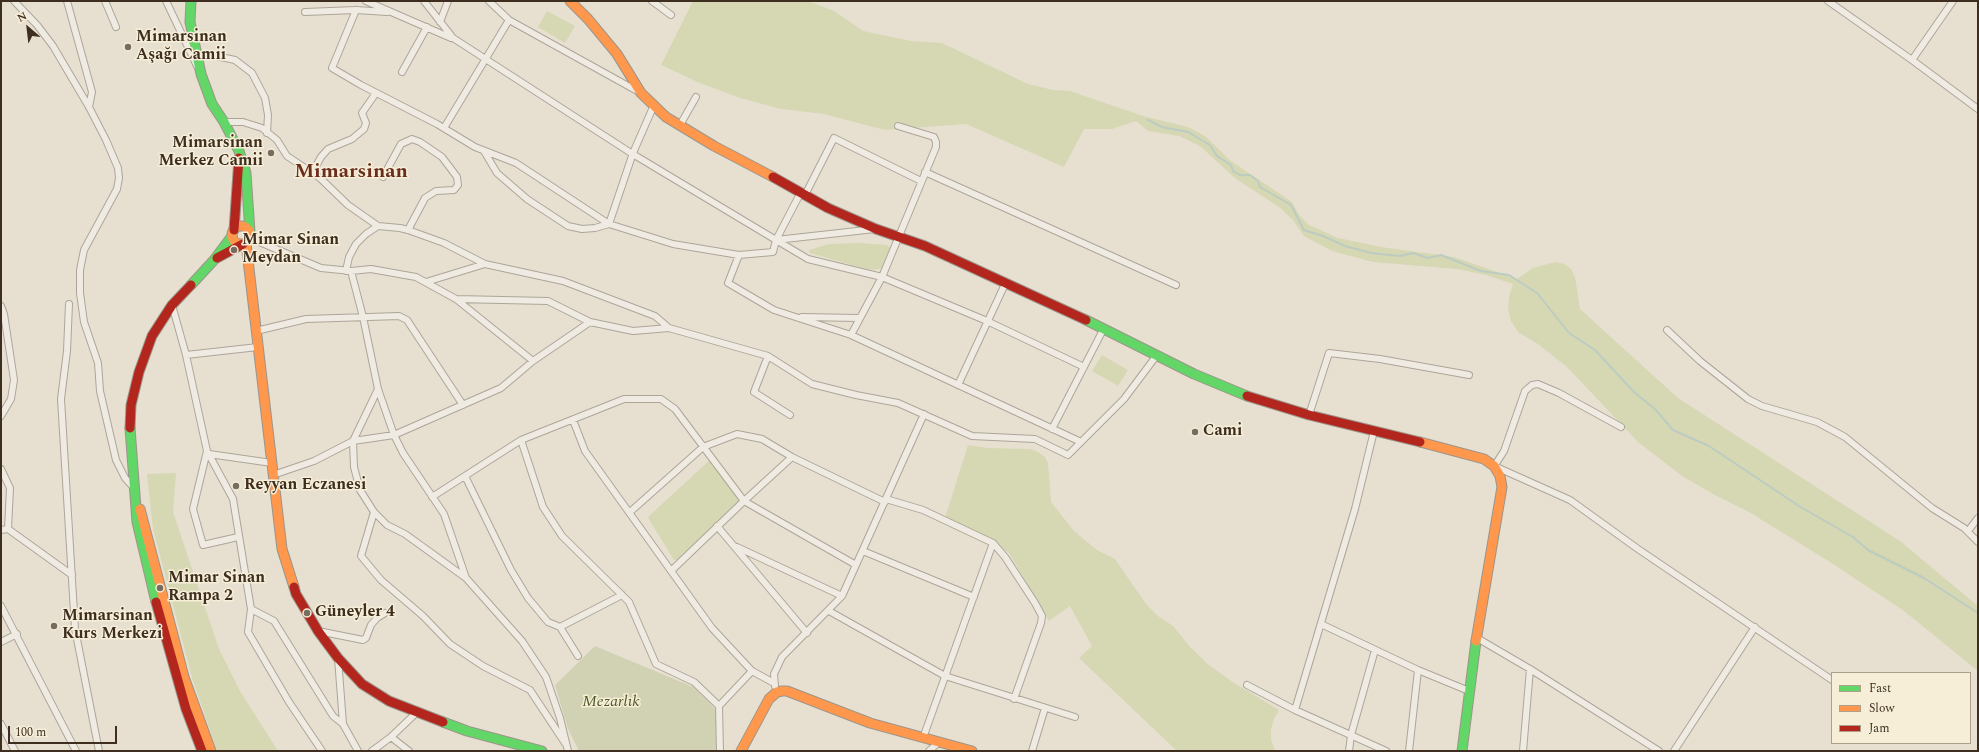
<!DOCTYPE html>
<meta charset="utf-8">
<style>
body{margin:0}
#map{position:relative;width:1979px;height:752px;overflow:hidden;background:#e7e0d1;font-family:Spectral,serif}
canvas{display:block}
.frame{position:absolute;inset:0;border:2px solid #3d2e20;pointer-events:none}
.legend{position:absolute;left:1831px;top:672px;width:140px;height:72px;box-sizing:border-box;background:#f7eed8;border:1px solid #ada18e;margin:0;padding:5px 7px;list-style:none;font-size:12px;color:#3d2e20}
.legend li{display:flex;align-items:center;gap:8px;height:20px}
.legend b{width:20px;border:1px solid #ada18e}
.north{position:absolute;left:8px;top:8px;width:40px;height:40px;-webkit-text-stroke:3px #f7eed8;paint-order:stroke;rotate:332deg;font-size:11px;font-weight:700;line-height:16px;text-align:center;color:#3d2e20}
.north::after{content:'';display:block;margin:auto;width:14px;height:18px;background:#3d2e20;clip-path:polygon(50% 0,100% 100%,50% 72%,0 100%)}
.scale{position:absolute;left:8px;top:726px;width:109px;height:18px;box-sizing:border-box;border:2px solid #3d2e20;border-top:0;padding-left:5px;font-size:12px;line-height:14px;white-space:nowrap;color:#3d2e20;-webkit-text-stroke:3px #f7eed8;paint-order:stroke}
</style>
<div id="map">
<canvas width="1979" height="752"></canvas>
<div class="frame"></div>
<ul class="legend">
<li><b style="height:5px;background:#63d668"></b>Fast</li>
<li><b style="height:5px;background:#ff974d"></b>Slow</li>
<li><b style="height:5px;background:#b3261e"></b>Jam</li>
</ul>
<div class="north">N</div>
<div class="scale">100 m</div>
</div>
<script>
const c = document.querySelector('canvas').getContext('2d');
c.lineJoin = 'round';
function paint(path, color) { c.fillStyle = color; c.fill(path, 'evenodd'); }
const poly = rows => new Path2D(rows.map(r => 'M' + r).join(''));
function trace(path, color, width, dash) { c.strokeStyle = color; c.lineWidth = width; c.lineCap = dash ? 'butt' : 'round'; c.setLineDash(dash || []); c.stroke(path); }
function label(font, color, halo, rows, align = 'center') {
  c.font = font + ' Spectral,serif'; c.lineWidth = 3; c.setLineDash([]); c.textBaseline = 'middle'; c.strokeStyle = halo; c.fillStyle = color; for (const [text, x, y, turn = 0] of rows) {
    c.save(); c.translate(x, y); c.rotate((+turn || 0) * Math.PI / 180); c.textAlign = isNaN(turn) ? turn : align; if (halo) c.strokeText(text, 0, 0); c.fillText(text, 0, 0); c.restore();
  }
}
paint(poly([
 [693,1,811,2,834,11,863,31,911,41,942,43,1028,84,1053,90,1070,91,1143,116,1188,127,1205,136,1231,161,1292,202,1299,215,1309,225,1338,238,1381,247,1454,257,1517,279,1533,268,1555,262,1564,264,1571,269,1575,277,1580,309,1678,398,1900,541,1978,606,1978,671,1904,611,1830,562,1749,512,1715,495,1682,476,1638,442,1567,367,1538,344,1518,332,1511,321,1508,309,1509,297,1513,284,1486,275,1457,269,1373,262,1332,251,1304,236,1293,220,1279,207,1236,179,1200,146,1179,136,1148,131,1136,121,1112,129,1084,129,1064,167,966,124,885,130,824,114,781,109,740,98,700,83,661,65],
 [547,11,575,26,565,43,538,27],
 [859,243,887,245,890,248,882,268,874,270,862,268,810,253,809,250,829,244],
 [1102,355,1128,370,1118,386,1092,371],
 [968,445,987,448,1030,449,1038,452,1045,457,1048,463,1051,502,1074,531,1097,550,1115,559,1146,604,1158,616,1173,626,1190,647,1209,665,1234,683,1279,710,1274,719,1271,729,1271,740,1275,751,1177,751,1079,658,1092,646,1070,606,1049,621,1009,553,972,530,945,518],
 [712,458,742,502,741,509,684,560,674,560,648,518,649,516],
 [176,473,173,512,219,649,240,691,278,751,217,750,193,681,153,529,147,474]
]), '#d6d7b3');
paint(poly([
 [595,646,693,687,717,711,716,751,579,751,568,729,555,685]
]), '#d1d1b3');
trace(poly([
 [1148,120,1162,127,1188,132,1210,145,1217,156,1231,165,1233,171,1240,175,1250,175,1258,181,1260,187,1291,205,1304,230,1323,236,1345,246,1371,253,1400,256,1413,253,1428,258,1441,255,1481,271,1509,275,1537,293,1569,333,1595,350,1635,393,1655,409,1673,430,1709,446,1799,506,1853,537,1868,550,1924,578,1978,613]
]), '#bcccc2', 2);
const street = poly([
 [14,1,37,25,53,46,89,107,106,140,118,168,119,178,117,189,84,250,80,270,80,293,84,322,98,363,100,391,116,460,125,478,135,489],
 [67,1,92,92,89,107],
 [105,1,116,27],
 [166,1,197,66],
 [366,1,451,38],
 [424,1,453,38,631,153,776,240,875,229],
 [489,1,509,20,639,92],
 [652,1,671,15],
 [1828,1,1912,60,1978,109],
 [356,10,332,68,361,85,437,124,475,147,516,163,609,224],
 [305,12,356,10,387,12],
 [440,22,448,1],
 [197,55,216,56,235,60,252,73,265,98,268,115,267,133],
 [1912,60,1953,1],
 [402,72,427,27],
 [654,105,633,153,609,224,673,244,739,255,773,252,776,240,801,192],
 [224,122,243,122,262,128,277,140,287,156,320,178,348,205,378,226],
 [680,125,696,97],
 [444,128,509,20],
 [484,151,497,173,527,199,568,226,582,229,595,228,609,224],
 [925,172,1176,285],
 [312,173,321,157,328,149,352,139,364,129,366,123,362,113,376,93],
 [383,177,401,144,412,139,420,142,442,157,457,177,458,185,454,190,436,191,425,198,408,230],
 [805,195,834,138,921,181],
 [250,238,321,268,351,271,371,269,416,277,456,299,533,361],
 [776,240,808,259,882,277,987,321,1084,367],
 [739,255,728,283,774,310,851,335,1081,442],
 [346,271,349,257,356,244,366,234,378,226,400,228,408,230,444,243,485,264],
 [351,271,363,317,378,389,394,435,403,453,444,514,466,578,522,641,546,677,560,718,568,751],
 [426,282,485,264,563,281,655,316,669,328],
 [456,299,548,301,590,322,633,331,669,328,768,356,812,384,856,395,898,403,972,436,1035,439,1068,455,1124,399,1157,355],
 [69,304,67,351,61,399,75,629,99,751],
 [172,305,186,355,207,451,193,509,203,545,238,537],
 [1,306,4,314,14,380,11,399,1,416],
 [802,317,859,318],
 [1667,330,1700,361,1748,399,1762,406,1817,422,1845,437,1932,508,1964,528,1978,542],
 [256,331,306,319,399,316,407,320,463,405],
 [851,335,882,277,936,147,936,142,934,137,898,126],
 [186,355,258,347],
 [768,356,754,392,790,415],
 [958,385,1006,282],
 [378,389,353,441,354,467,360,490,374,512,387,525,405,534,466,578],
 [1309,415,1329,353,1380,359,1469,375],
 [573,420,585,451,712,628,752,671,774,683],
 [1052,429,1104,328],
 [521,440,543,507,562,536,629,602,656,664,694,682,719,706,720,751],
 [207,451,233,499,251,609,274,621,333,716,343,724],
 [209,454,272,463],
 [1495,465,1504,451,1525,391,1532,385,1538,384,1559,393,1621,427],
 [1494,466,1570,500,1638,549,1832,680],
 [1,469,10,488,8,529],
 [273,475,314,461,353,441,394,435,501,388,533,361,590,322],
 [465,476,511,570,528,598,548,622,560,627,578,656],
 [432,497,521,440,624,399,661,399,675,409,744,501,856,565],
 [886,499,923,510,993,543,1005,557,1035,603,1042,616,1041,623,1014,699],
 [374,512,361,556,381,580,423,616,450,644,483,666,530,690,565,743],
 [630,512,703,447,737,434,762,439,792,457,885,502],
 [717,526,807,633],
 [1,530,8,529,72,575],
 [1968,531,1978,518],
 [737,547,842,596],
 [863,551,974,597],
 [671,571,744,501,792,457],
 [1,606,76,751],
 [251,609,248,632,289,702,322,751],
 [829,611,945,676,1075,717],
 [1321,624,1418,670,1469,691],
 [560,627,622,595],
 [318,631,363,640,366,638,371,625,377,618,385,613],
 [1477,638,1530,669,1659,751],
 [1,642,17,634],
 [338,658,343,724,358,751],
 [1247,685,1295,710,1386,751],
 [775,686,774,674,782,657,842,596,924,414],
 [719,706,752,671],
 [1295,710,1355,509,1374,431],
 [1,724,15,751],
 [391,737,409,751],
 [923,738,993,543],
 [372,751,391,737,416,713],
 [929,751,939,742],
 [1032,751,1045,708],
 [1349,751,1351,735,1375,650],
 [1409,751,1418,670],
 [1523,751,1530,669],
 [1674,751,1755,627]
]);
const fast = poly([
 [191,1,190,22,201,74,212,104,224,122,239,151,246,173,250,232],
 [191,285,214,260,232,236],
 [1086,320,1194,374,1247,396],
 [130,428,137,522,156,602],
 [443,722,467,731,542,751],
 [1462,751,1476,641]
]);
const slow = poly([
 [570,1,588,19,617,54,641,93,666,117,714,146,773,177],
 '232 235a9 9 0 1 1 18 0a9 9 0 1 1-18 0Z',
 [246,243,282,549,294,587],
 [1420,442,1484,459,1494,466,1500,476,1502,487,1476,641],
 [140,509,184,677,211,751],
 [741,751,769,699,777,692,782,691,787,691,870,723,972,751]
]);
const jam = poly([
 [773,177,828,208,876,229,925,246,1086,320],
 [234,230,239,158],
 [217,258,243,244],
 [1247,396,1309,415,1420,442],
 [130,428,131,405,139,372,152,336,172,305,191,285],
 [294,587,296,594,318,631,338,658,362,684,389,701,443,722],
 [156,602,186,709,202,751]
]);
trace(street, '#ada599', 8);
trace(fast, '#9c958a', 11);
trace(slow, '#9c958a', 11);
trace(jam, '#9c958a', 11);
trace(street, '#efebe3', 6);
trace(fast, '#63d668', 9);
trace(slow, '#ff974d', 9);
trace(jam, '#b3261e', 9);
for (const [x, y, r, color] of [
 [128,47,4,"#786c5e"],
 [271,153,4,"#786c5e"],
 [234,250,4,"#786c5e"],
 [1195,432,4,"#786c5e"],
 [236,486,4,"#786c5e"],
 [160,588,4,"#786c5e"],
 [307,613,4,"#786c5e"],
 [54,626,4,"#786c5e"]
]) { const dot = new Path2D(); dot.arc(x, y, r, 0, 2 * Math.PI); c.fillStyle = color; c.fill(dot); trace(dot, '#f7eed8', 1.5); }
label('bold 16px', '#3d2e20', '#f7eed8', [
 ["Mimarsinan",136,38],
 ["Aşağı Camii",136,56],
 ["Mimarsinan",263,144,"right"],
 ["Merkez Camii",263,162,"right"],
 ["Mimar Sinan",242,241],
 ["Meydan",242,259],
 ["Cami",1203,432],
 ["Reyyan Eczanesi",244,486],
 ["Mimar Sinan",168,579],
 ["Rampa 2",168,597],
 ["Güneyler 4",315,613],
 ["Mimarsinan",62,617],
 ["Kurs Merkezi",62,635]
], 'left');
label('italic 16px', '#4d5a26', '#f7eed8', [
 ["Mezarlık",611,703]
]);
label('bold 20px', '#6b2e1e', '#f7eed8', [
 ["Mimarsinan",351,173]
]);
</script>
